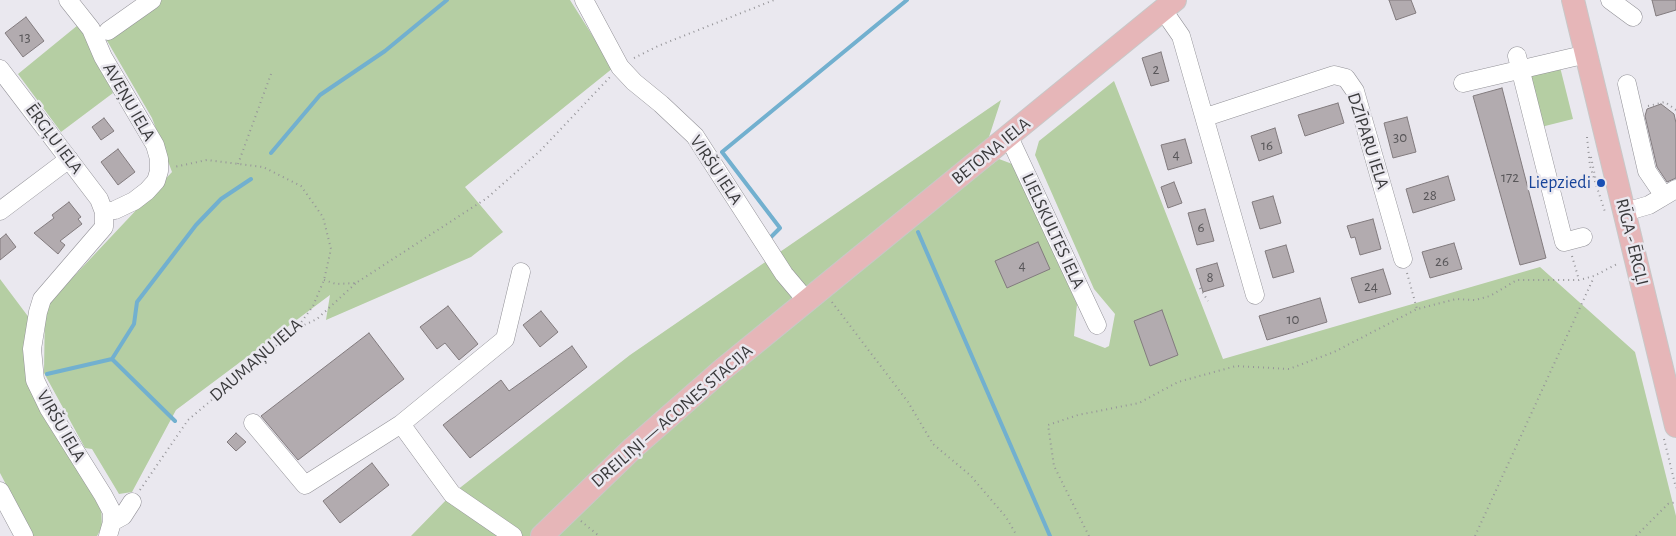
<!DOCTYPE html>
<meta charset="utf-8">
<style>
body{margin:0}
canvas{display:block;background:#eae8ef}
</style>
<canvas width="1676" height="536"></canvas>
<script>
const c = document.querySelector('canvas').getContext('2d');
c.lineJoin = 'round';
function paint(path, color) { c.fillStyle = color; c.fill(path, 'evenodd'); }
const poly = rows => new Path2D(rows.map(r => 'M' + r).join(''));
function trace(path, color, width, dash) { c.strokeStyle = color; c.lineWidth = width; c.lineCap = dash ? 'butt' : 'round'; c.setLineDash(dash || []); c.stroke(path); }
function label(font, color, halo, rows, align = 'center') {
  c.font = font + ' "Alegreya Sans",sans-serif'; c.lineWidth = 5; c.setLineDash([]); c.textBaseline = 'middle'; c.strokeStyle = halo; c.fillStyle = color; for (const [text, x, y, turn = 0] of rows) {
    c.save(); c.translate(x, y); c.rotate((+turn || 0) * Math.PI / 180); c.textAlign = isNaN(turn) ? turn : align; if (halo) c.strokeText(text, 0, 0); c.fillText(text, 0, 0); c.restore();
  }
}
paint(poly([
 [162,0,570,0,613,68,465,187,503,232,471,257,326,320,330,295,176,410,132,492,119,494,92,449,85,448,44,373,45,307,172,172,152,118,106,39],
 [78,25,88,39,113,93,61,132,18,74],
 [1560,67,1573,119,1541,127,1528,75],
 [1114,81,1223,359,1540,267,1635,352,1676,516,1676,536,411,536,452,494,630,355,1001,100,976,177,999,159,1015,165,1077,304,1074,336,1105,348,1109,346,1115,314,1094,289,1035,155,1039,141],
 [0,279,30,319,25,352,101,504,102,527,97,536,33,536,0,473]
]), '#b5cea3');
trace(poly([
 [271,153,320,95,385,51,447,0],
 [918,232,1050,536],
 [771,237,780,228,722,152,907,0],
 [112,359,134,324,137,302,196,225,221,199,251,179],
 [47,374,112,359,175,421]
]), '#72b0cf', 4);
const building = poly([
 [1389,0,1411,0,1416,13,1396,20,1389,0],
 [1652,0,1676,0,1676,10,1656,16,1652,0],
 [26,17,44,41,23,57,5,33,26,17],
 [1161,52,1169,81,1151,86,1142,58,1161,52],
 [1502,88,1546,258,1520,265,1473,96,1502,88],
 [1338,103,1344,123,1305,136,1298,115,1338,103],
 [1661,104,1674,114,1676,123,1676,178,1667,182,1657,167,1645,116,1647,109,1661,104],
 [1407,117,1416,152,1393,158,1384,123,1407,117],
 [104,118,114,131,101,140,92,127,104,118],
 [1275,128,1282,153,1259,161,1251,136,1275,128],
 [1185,139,1192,163,1168,170,1161,145,1185,139],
 [118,149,135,172,118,185,101,162,118,149],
 [1448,176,1455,200,1413,213,1406,189,1448,176],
 [1174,182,1182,203,1168,208,1161,187,1174,182],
 [1273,196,1281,223,1260,229,1252,202,1273,196],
 [69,202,81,217,78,219,82,224,60,241,65,245,58,254,34,233,54,218,52,215,69,202],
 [1205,209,1214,241,1197,245,1188,213,1205,209],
 [1373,219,1381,249,1360,255,1355,237,1351,238,1347,226,1373,219],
 [6,234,16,247,0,260,0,239,6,234],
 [1038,242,1050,269,1007,288,995,261,1038,242],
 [1454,243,1462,269,1430,278,1422,252,1454,243],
 [1286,245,1294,272,1273,278,1265,251,1286,245],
 [1217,263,1224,286,1203,292,1196,269,1217,263],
 [1383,269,1391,294,1359,303,1351,278,1383,269],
 [1320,298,1327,322,1267,340,1259,316,1320,298],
 [448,306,478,344,459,360,445,343,437,349,420,327,448,306],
 [1162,310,1178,355,1150,366,1134,321,1162,310],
 [541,311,558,332,540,347,523,325,541,311],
 [369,333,404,379,298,460,261,416,369,333],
 [572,346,587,367,470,458,443,425,501,380,509,391,572,346],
 [236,433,246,442,236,451,227,442,236,433],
 [372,463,389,485,340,523,323,501,372,463]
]);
paint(building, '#b2abaf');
trace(building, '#827b7e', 1);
const minor = poly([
 [68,0,91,29,103,57,155,145,159,159,159,171,156,181,147,191,134,201,115,210,104,212],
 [584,0,620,67,634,82,661,104,695,136,784,274,806,300],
 [1610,0,1633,17],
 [1163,10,1181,36,1255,295],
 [108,31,152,0],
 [1517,56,1564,242,1583,237],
 [0,69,99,199,104,212,104,227,42,299,38,312,32,349,35,380,49,409,103,495,112,512,112,522,108,536],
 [1463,83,1587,54],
 [1627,84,1647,171,1664,196],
 [1206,117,1334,75,1346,78,1355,91,1403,259],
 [1009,137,1097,325],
 [0,211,69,159],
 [1625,212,1649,205,1676,189],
 [253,423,305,485,401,424],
 [0,491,24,536],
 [112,522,123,516,132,502],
 [513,536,452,494,401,424,505,339,521,272]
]);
const major = poly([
 [1573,0,1676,426],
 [542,536,633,448,722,370,1175,0]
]);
trace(minor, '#939298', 19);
trace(major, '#c8c8c8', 24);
trace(poly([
 [634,58,658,46,774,0],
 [1648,106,1665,102,1676,110],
 [1587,137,1590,166,1605,212],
 [1591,157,1596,181],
 [238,164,271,74],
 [1572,256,1579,280],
 [1407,273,1417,309],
 [324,280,336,284,356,283,487,198,540,151,610,77],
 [1200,288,1208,301],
 [832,302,908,402,933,444,970,475,1006,517,1017,536],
 [300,327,317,319,356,283],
 [1664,439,1676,488],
 [140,490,188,420,297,328,313,306,324,280,331,249,323,217,301,186,263,167,207,160,174,167],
 [581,521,599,536],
 [1089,536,1054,466,1048,425,1078,415,1139,403,1178,382,1236,366,1289,369,1334,352,1417,309,1456,299,1475,300,1490,296,1517,280,1579,280,1594,276,1619,263],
 [1475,536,1594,277],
 [1636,536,1668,504,1676,502]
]), '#969599', 2, [1, 4]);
trace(minor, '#fff', 18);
trace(major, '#e6b6b8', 22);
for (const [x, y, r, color] of [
 [1601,183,5,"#1a4fb4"]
]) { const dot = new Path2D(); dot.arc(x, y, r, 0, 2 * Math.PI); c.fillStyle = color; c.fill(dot); trace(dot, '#eae8ef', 2); }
label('15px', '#585659', null, [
 ["13",25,37],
 ["2",1156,69],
 ["30",1400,137],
 ["16",1267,145],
 ["4",1176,154],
 ["172",1510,177],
 ["28",1430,195],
 ["6",1201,227],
 ["26",1442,261],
 ["4",1022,265],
 ["8",1210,277],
 ["24",1371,286],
 ["10",1293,319]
]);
label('18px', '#3a3a3c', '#eae8ef', [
 ["AVEŅU IELA",129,102,60],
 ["ĒRGĻU IELA",54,139,53],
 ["DZĪPARU IELA",1368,141,72],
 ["BETONA IELA",991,151,-39],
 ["VIRŠU IELA",716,170,56],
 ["LIELSKULTES IELA",1053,231,65],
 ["RĪGA - ĒRGĻI",1632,242,76],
 ["DAUMAŅU IELA",256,360,-41],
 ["DREILIŅI — ACONES STACIJA",672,416,-41],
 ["VIRŠU IELA",61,426,60]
]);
label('18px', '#164399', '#eae8ef', [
 ["Liepziedi",1591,183]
], 'right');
</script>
